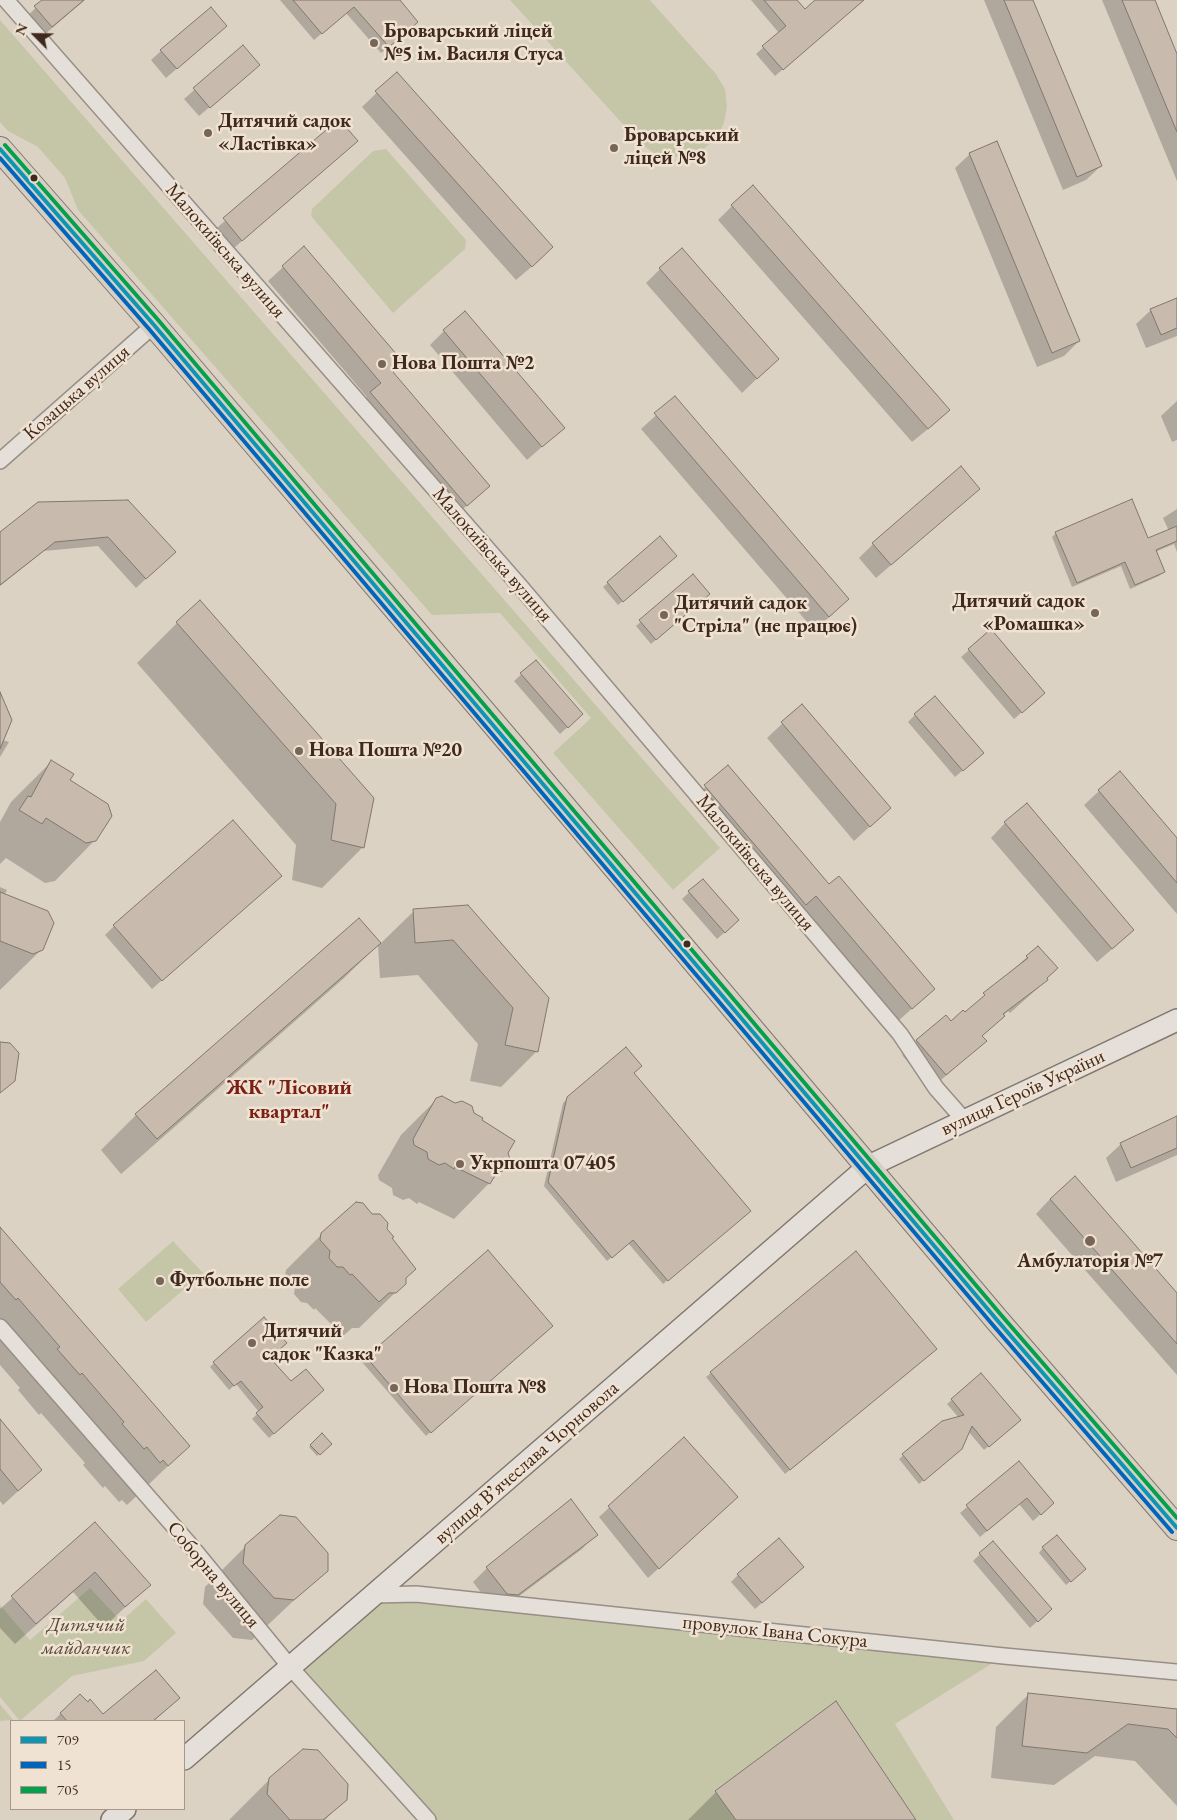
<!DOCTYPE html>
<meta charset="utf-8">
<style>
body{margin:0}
#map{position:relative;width:1177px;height:1820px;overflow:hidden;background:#dcd2c4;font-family:"EB Garamond",serif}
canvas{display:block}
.legend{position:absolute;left:10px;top:1720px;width:175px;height:90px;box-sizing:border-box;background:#efe2d2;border:1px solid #a9988a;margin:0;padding:6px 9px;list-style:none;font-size:15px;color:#402a1e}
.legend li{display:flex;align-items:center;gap:10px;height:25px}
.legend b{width:25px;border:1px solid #a9988a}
.north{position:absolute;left:10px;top:10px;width:50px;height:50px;-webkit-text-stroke:4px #efe2d2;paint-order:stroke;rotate:293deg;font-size:14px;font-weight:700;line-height:20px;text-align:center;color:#402a1e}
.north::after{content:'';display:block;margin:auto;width:18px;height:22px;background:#402a1e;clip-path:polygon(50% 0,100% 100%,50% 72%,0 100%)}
</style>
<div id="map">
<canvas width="1177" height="1820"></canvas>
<ul class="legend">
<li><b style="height:6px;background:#0a96b4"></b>709</li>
<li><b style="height:6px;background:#0065bd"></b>15</li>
<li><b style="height:6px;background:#03a04e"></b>705</li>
</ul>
<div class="north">N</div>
</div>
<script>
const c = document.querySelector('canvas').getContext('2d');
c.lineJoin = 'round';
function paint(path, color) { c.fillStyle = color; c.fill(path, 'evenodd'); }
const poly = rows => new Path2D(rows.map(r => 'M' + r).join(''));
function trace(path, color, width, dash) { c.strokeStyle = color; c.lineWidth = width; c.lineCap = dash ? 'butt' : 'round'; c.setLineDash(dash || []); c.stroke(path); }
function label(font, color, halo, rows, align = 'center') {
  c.font = font + ' "EB Garamond",serif'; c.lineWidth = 5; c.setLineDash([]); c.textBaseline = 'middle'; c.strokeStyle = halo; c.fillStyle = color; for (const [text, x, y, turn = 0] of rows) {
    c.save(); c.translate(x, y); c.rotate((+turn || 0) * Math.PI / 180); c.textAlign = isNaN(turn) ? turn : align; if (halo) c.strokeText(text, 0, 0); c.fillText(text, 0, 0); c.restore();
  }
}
paint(poly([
 [510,0,650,0,716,74,725,89,727,106,724,123,716,138,704,149,688,156,671,157,654,153,640,143],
 [0,20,720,848,673,890,553,753,591,718,500,613,432,615,78,210,65,178,38,147,8,131,0,122],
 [386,149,466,240,465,249,393,313,311,216,312,209,373,151],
 [173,1241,203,1273,146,1322,118,1289],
 [90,1588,121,1621,146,1599,176,1633,144,1661,72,1676,20,1721,0,1697,0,1605,30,1640],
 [374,1595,1004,1656,895,1724,954,1820,428,1820,291,1668],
 [0,1704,13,1720,0,1721]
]), '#c5c6a8');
paint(poly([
 [44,0,85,0,37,41,21,22],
 [280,0,398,0,410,29,381,53,346,13,314,40],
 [751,0,795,0,804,11,817,0,864,0,775,76,756,54,779,33],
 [984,0,1032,0,1101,166,1086,180,1063,190],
 [1102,0,1153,0,1177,57,1177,181],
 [216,35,166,78,151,60,161,51],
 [243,47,249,74,199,116,184,99],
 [396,74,537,262,516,280,362,107],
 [339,121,357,141,227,254,210,234],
 [970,154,1079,341,1064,356,1037,367,955,168],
 [732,206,934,424,912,442,718,220],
 [304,248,392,373,488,486,452,519,357,407,367,397,268,281],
 [660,269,777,359,742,393,646,283],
 [1177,299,1177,336,1146,348,1136,324,1151,310],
 [444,331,563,428,527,460,430,345],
 [675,398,833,614,814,630,641,429],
 [1177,401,1177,440,1172,442,1161,416],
 [979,489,876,578,859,558,873,544],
 [38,503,164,562,136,588,98,546,44,551,0,586,0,534],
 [1177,509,1177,552,1174,544,1155,552,1164,572,1159,576,1130,589,1121,566,1072,587,1052,537,1056,533,1147,540,1169,531,1163,518],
 [660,538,671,560,618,605,603,587],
 [693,576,704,599,651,644,636,626],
 [177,623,373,798,362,848,322,888,292,880,296,845,137,663],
 [991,631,1036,700,1014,719,961,657],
 [536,661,574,721,560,734,514,681],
 [0,703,3,740,9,742,0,757],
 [802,705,890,808,854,841,767,738],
 [915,715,975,760,955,777,908,722],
 [51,762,69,780,95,840,55,881,45,883,6,858,0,864,0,822,11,802],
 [728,767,829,886,934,989,897,1022,801,909,791,918,690,801],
 [1099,791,1177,840,1177,914,1084,805],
 [1005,823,1118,944,1097,962,991,838],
 [702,880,731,927,717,939,682,899],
 [270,885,152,989,105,935,114,926],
 [0,887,7,890,4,896,42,949,0,990],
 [467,907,537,1051,501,1087,470,1081,478,1044,418,975,380,978,378,945,343,979,121,1174,101,1150,136,1115,358,920,380,944,414,911],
 [1027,957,1047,980,1010,1013,1008,1011,981,1036,985,1041,931,1089,902,1055,917,1040,964,1014],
 [632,1073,744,1216,663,1284,628,1243,607,1261,544,1186,563,1103,568,1098],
 [437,1099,473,1113,494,1128,502,1170,454,1219,419,1202,417,1204,409,1198,403,1200,393,1195,392,1188,379,1180,378,1175,401,1135],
 [1177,1118,1177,1155,1116,1182,1106,1158,1121,1144],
 [1050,1199,1177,1295,1177,1375,1036,1214],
 [0,1228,189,1446,127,1505,122,1500,119,1502,105,1486,103,1488,83,1465,85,1463,41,1413,39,1415,18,1390,20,1388,0,1365],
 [386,1229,404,1284,359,1328,352,1328,343,1336,315,1308,314,1310,307,1303,301,1302,294,1294,295,1287,285,1276,286,1270,322,1234],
 [856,1253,931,1353,785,1474,706,1377],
 [547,1331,426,1436,362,1362,367,1357],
 [269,1358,290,1383,318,1395,269,1438,252,1419,259,1412,236,1384,229,1390,210,1367,214,1363],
 [981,1375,1015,1424,984,1450,968,1431,956,1453,919,1484,899,1459,943,1423,959,1418,947,1404],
 [0,1421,41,1470,3,1505,0,1501],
 [322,1435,330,1444,317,1456,309,1447],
 [684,1439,726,1507,648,1578,599,1517],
 [1019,1463,1045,1510,1033,1521,1019,1504,980,1537,960,1513],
 [95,1524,149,1585,104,1627,73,1592,15,1644,0,1628,0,1609],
 [596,1534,582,1549,502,1609,493,1608,473,1582,487,1568],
 [246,1546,326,1570,252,1640,233,1638,203,1604,205,1587],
 [1043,1548,1080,1574,1066,1585,1039,1553],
 [980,1554,1043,1616,1030,1628,973,1561],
 [795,1574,755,1609,731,1582,738,1575],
 [1029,1694,1177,1709,1177,1806,1135,1761,1095,1756,1054,1785,991,1778,996,1727],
 [80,1695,103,1716,179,1698,154,1721,53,1721],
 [270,1779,345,1799,325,1820,229,1820],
 [716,1792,915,1820,688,1820]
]), '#0003');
const building = poly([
 [42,0,84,0,52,27,34,6,42,0],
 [293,0,400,0,418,22,389,47,354,7,322,34,293,0],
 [764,0,797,0,805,9,815,0,864,0,783,70,762,46,786,26,764,0],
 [1004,0,1033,0,1102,166,1077,177,1004,0],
 [1122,0,1155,0,1177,54,1177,132,1122,0],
 [211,7,227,26,177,69,160,50,211,7],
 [243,45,260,65,210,108,193,88,243,45],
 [397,72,553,247,532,267,375,91,397,72],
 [339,119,358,141,242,241,223,218,339,119],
 [997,141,1080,341,1052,353,969,153,997,141],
 [753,185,950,410,928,429,731,205,753,185],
 [304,246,404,363,393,372,490,486,467,506,370,392,381,383,282,266,304,246],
 [682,248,779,359,757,379,659,268,682,248],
 [1177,298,1177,328,1161,335,1150,309,1177,298],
 [465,311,565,428,542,447,443,330,465,311],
 [675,396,849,599,829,617,654,413,675,396],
 [961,466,980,489,891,565,872,543,961,466],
 [1132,499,1148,538,1177,526,1177,541,1156,550,1165,572,1135,585,1125,562,1077,583,1055,532,1132,499],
 [128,500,176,552,146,579,108,537,55,542,0,585,0,532,38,502,128,500],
 [660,536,677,556,623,602,607,582,660,536],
 [693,574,710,594,656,640,639,620,693,574],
 [200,600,374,798,364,848,331,840,336,804,176,622,200,600],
 [991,629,1045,693,1022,713,968,649,991,629],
 [536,660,583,714,568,728,520,673,536,660],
 [0,692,12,720,0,749,0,692],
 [935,696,984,753,963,771,914,714,935,696],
 [802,704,891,808,870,827,781,722,802,704],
 [51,760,74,774,70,780,108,804,112,816,96,841,86,843,46,818,42,824,19,810,28,796,31,797,51,760],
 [728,765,829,884,839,876,935,989,912,1009,816,896,806,905,704,785,728,765],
 [1120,771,1177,838,1177,883,1098,790,1120,771],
 [1027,803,1134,930,1112,949,1004,822,1027,803],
 [233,820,282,876,162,981,113,925,233,820],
 [703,879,739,920,725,933,688,891,703,879],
 [0,892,48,911,54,923,43,950,33,954,0,941,0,892],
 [468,905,549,998,538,1052,505,1045,513,1008,453,940,415,943,413,909,468,905],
 [359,918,381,943,157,1139,135,1114,359,918],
 [1038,946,1058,968,1047,978,1048,980,1003,1014,1005,1016,982,1036,987,1041,946,1075,916,1040,946,1015,951,1021,963,1010,965,1012,985,995,983,993,1028,958,1026,956,1038,946],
 [0,1042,10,1043,19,1053,15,1081,0,1093,0,1042],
 [626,1047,642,1066,634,1073,751,1211,668,1281,633,1240,612,1258,548,1182,567,1097,626,1047],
 [442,1096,455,1103,462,1101,472,1106,474,1113,483,1118,482,1120,515,1141,508,1153,510,1159,503,1171,497,1172,490,1184,455,1167,454,1169,445,1163,439,1165,428,1159,427,1152,414,1145,413,1139,436,1098,442,1096],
 [1177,1116,1177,1148,1131,1168,1120,1143,1177,1116],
 [1075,1176,1177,1293,1177,1344,1050,1199,1075,1176],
 [356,1202,363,1203,372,1214,380,1214,388,1223,387,1229,394,1237,392,1238,416,1269,406,1278,406,1284,396,1293,389,1293,379,1302,352,1274,350,1275,343,1267,337,1267,329,1258,330,1251,320,1240,321,1233,356,1202],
 [0,1227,190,1446,168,1466,163,1460,160,1463,147,1447,144,1449,122,1424,124,1422,82,1373,80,1375,57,1349,60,1347,18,1298,16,1300,0,1282,0,1227],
 [488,1250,553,1326,431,1433,366,1357,488,1250],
 [856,1251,937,1349,790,1470,710,1372,856,1251],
 [264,1317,287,1343,270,1358,291,1381,306,1369,324,1390,274,1434,256,1413,263,1407,241,1381,234,1386,213,1362,264,1317],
 [981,1373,1021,1420,989,1447,972,1426,962,1449,924,1481,902,1454,942,1421,964,1415,951,1399,981,1373],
 [0,1419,42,1470,18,1491,0,1469,0,1419],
 [322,1433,332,1444,320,1455,310,1445,322,1433],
 [684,1437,738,1497,659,1569,608,1506,684,1437],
 [1019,1461,1054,1503,1041,1515,1027,1498,987,1531,966,1505,1019,1461],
 [571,1499,598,1535,518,1595,507,1594,486,1567,571,1499],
 [280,1515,296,1517,328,1553,328,1571,294,1600,274,1598,243,1563,245,1545,280,1515],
 [95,1522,151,1585,125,1607,95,1572,36,1624,11,1596,95,1522],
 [1057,1535,1086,1569,1071,1582,1042,1547,1057,1535],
 [779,1538,804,1567,762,1603,737,1574,779,1538],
 [993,1541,1052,1609,1038,1622,979,1553,993,1541],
 [156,1670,180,1698,153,1721,67,1721,60,1713,80,1694,88,1702,90,1699,103,1714,156,1670],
 [1028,1693,1177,1709,1177,1738,1168,1729,1128,1724,1087,1753,1022,1746,1028,1693],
 [836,1701,916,1820,736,1820,715,1791,836,1701],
 [303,1749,318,1750,348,1784,347,1800,323,1820,290,1820,267,1794,269,1778,303,1749]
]);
paint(building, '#c9baae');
trace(building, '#80776f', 1);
const street = poly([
 [6,0,519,585,900,1034,936,1088,965,1121],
 [0,461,154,325],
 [0,1327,191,1546,291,1668,428,1820],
 [374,1595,416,1594,1004,1656,1177,1672]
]);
const secondary = poly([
 [184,1759,869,1166,1177,1020],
 [112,1820,125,1809]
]);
const primary = poly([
 [0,149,154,325,511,744,997,1320,1177,1528]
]);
trace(street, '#978e85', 18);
trace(secondary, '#80776f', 24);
trace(primary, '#80776f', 26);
trace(street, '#e4dfd8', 15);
trace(secondary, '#e4dfd8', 21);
trace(primary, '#d8cfc3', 24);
trace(poly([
 [0,149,154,325,997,1320,1177,1528]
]), '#0a96b4', 4);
trace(poly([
 [0,158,149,329,992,1324,1172,1532]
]), '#0065bd', 4);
trace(poly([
 [5,145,159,321,1002,1316,1177,1518]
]), '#03a04e', 4);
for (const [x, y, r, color] of [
 [374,43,5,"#776558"],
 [208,133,5,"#776558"],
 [614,148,5,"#776558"],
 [34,178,4.5,"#402a1e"],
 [382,364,5,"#776558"],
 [1095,613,5,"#776558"],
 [664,615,5,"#776558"],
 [299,751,5,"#776558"],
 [687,944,4.5,"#402a1e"],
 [460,1164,5,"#776558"],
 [1090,1241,6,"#776558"],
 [160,1281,5,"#776558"],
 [252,1343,5,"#776558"],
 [394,1388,5,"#776558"]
]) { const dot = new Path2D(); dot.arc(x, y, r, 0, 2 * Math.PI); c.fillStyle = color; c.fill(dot); trace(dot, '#efe2d2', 2); }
label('bold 20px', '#402a1e', '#efe2d2', [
 ["Броварський ліцей",384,32],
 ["№5 ім. Василя Стуса",384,55],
 ["Дитячий садок",218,122],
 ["«Ластівка»",218,145],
 ["Броварський",624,136],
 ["ліцей №8",624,159],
 ["Нова Пошта №2",392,364],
 ["Дитячий садок",1085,602,"right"],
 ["«Ромашка»",1085,625,"right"],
 ["Дитячий садок",674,604],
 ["\"Стріла\" (не працює)",674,627],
 ["Нова Пошта №20",309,751],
 ["Укрпошта 07405",470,1164],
 ["Амбулаторія №7",1090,1262,"center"],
 ["Футбольне поле",170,1281],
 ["Дитячий",262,1332],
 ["садок \"Казка\"",262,1355],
 ["Нова Пошта №8",404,1388]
], 'left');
label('20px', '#402a1e', '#efe2d2', [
 ["Малокиївська вулиця",225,251,49],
 ["Козацька вулиця",77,393,-41],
 ["Малокиївська вулиця",492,555,49],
 ["Малокиївська вулиця",755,863,50],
 ["вулиця Героїв України",1023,1093,-25],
 ["вулиця Вʼячеслава Чорновола",527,1463,-41],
 ["Соборна вулиця",213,1575,50],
 ["провулок Івана Сокура",775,1632,6]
]);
label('italic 20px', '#574735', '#efe2d2', [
 ["Дитячий",86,1626],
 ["майданчик",86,1649]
]);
label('bold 21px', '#7a1f14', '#efe2d2', [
 ["ЖК \"Лісовий",289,1088],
 ["квартал\"",289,1112]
]);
</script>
